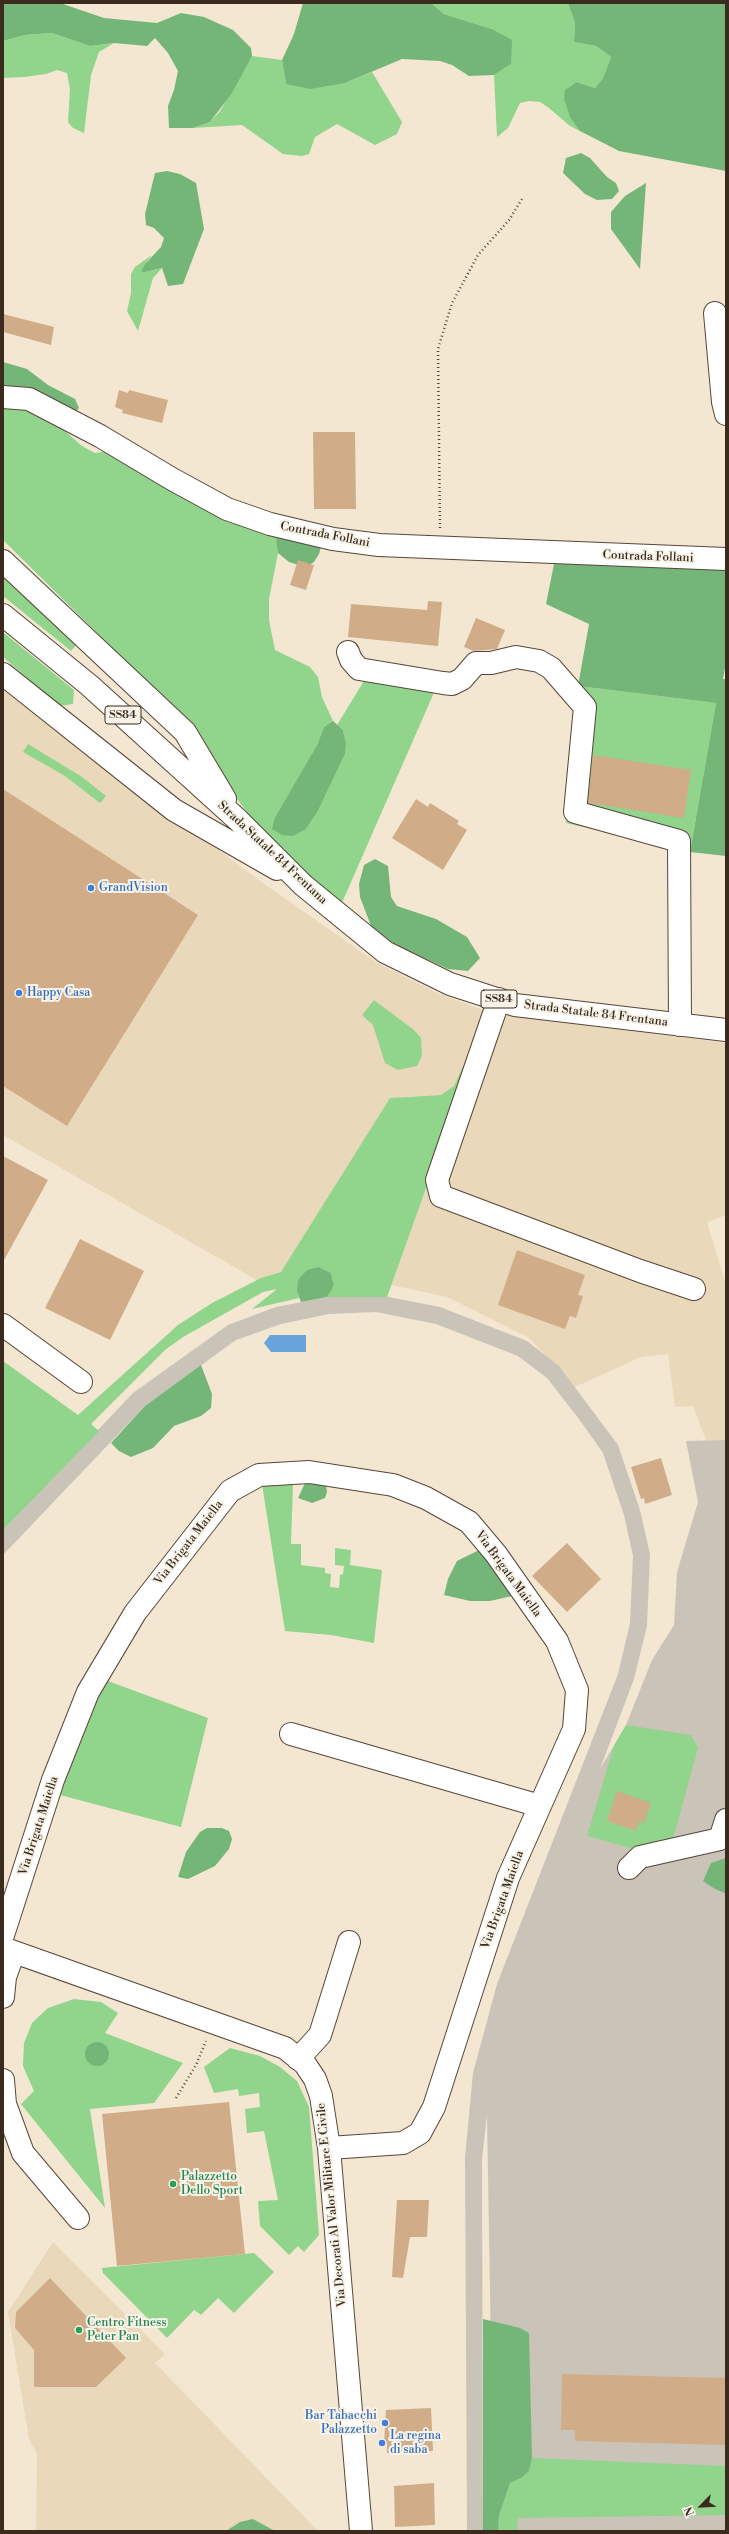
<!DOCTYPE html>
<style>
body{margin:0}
#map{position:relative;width:729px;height:2534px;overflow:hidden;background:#f3e7d1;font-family:"Libre Bodoni",serif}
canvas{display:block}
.frame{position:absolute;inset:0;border:4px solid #3b2a1e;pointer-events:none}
.north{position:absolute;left:681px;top:2486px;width:40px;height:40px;-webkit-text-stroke:3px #f7f3e8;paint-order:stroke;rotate:246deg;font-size:11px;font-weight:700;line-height:16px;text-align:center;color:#3b2a1e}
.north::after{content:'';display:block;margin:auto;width:14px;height:18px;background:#3b2a1e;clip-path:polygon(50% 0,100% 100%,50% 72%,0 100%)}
</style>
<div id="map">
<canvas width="729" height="2534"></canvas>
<div class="frame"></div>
<div class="north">N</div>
</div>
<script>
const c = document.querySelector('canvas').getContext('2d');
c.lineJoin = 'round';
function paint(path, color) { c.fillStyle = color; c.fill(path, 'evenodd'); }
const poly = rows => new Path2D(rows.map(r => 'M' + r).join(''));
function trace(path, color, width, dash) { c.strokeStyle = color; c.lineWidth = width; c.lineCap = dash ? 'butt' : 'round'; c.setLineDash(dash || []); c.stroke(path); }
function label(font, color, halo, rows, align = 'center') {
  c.font = font + ' "Libre Bodoni",serif'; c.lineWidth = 4; c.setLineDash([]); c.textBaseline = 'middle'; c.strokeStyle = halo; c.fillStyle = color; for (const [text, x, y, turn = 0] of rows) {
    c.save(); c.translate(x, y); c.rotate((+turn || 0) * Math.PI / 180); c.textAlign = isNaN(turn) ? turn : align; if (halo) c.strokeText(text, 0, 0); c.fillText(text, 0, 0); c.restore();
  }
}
paint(poly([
 [3,690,267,886,376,962,437,993,491,1013,726,1043,726,1215,707,1222,726,1285,726,1440,706,1440,693,1406,675,1407,668,1354,641,1357,575,1387,529,1338,447,1297,391,1285,479,1045,454,1086,441,1095,400,1097,353,1183,281,1272,257,1280,3,1135],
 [53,2242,165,2354,155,2363,318,2531,36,2531,37,2454,29,2439,8,2312]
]), '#ead8ba');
paint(poly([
 [378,1295,440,1307,527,1341,559,1366,618,1445,640,1510,650,1554,647,1626,634,1679,600,1769,626,1725,652,1660,674,1625,677,1572,698,1502,686,1441,726,1440,726,2531,494,2531,487,2115,482,2159,483,2531,467,2531,465,2158,473,2073,497,1984,618,1674,630,1623,633,1556,624,1515,603,1453,579,1419,547,1378,518,1356,436,1324,376,1312,329,1314,281,1324,236,1340,145,1406,3,1555,3,1530,133,1393,228,1325,276,1307,327,1297]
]), '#cac3b8');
paint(poly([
 [431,3,568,3,575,23,574,42,596,46,611,57,603,78,595,88,577,82,580,131,570,126,549,108,540,102,529,101,520,103,508,128,497,137,494,75,511,64,492,29,444,14],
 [52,33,90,46,114,43,99,52,91,75,84,133,73,128,68,122,70,89,67,73,57,70,46,74,24,77,3,78,3,41,25,35],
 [252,56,282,60,286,84,345,83,372,72,402,122,397,134,375,145,337,124,315,137,309,154,302,156,283,154,242,125,193,128,210,122,220,111],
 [152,255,144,265,141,273,162,268,153,278,138,331,127,311,131,293,131,274,135,267],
 [3,404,17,404,58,425,82,446,95,453,110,451,277,533,276,542,278,553,269,599,269,620,275,650,310,667,318,677,322,697,333,721,324,727,317,745,275,817,306,829,318,811,345,754,346,743,343,730,337,725,367,676,436,688,341,905,264,836,169,704,3,540],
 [3,574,79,642,71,651,3,596],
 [3,632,74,690,73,704,60,706,3,657],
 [578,686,716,703,690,852,566,823],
 [28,744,82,777,106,796,100,803,65,776,23,752],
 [374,1000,414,1030,421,1038,422,1056,417,1066,398,1070,385,1063,373,1025,362,1015],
 [476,1038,478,1044,387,1297,327,1297,334,1285,331,1273,319,1267,297,1292,299,1298,252,1309,277,1289,263,1292,183,1337,165,1350,91,1424,99,1431,3,1530,3,1361,78,1415,178,1325,212,1303,261,1278,281,1272,390,1098,441,1095,454,1086],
 [262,1484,293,1484,291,1544,301,1544,301,1565,325,1568,325,1573,331,1574,330,1587,339,1588,340,1575,343,1574,344,1566,335,1565,335,1548,351,1550,350,1565,382,1570,374,1643,331,1635,285,1631],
 [100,1678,208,1718,181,1827,60,1795],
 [626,1725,691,1735,698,1748,673,1839,631,1848,587,1836,614,1746],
 [74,1999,101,2002,118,2013,105,2033,183,2063,154,2103,90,2109,105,2208,21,2104,34,2091,23,2066,24,2043,32,2023,48,2008],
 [230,2048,260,2056,280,2067,297,2081,309,2107,319,2235,304,2252,298,2246,289,2255,260,2226,258,2201,278,2200,264,2131,247,2133,245,2109,260,2107,259,2093,239,2096,238,2089,214,2093,204,2067],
 [254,2253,274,2272,234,2313,218,2298,201,2315,194,2310,167,2338,103,2273,102,2268],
 [532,2458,726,2466,726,2515,517,2518,518,2531,498,2531,499,2515,510,2483,521,2478,529,2471]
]), '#91d48c');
paint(poly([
 [3,3,60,3,104,18,157,23,181,13,204,17,233,30,251,48,252,56,232,93,210,122,193,128,169,128,168,106,174,90,178,71,168,53,155,38,147,46,114,43,90,46,52,33,25,35,3,41],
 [303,3,431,3,444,14,492,29,512,40,511,64,494,75,469,76,452,65,440,61,402,59,345,83,310,89,286,84,282,60,294,34],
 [568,3,726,3,726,171,619,151,580,131,570,117,564,99,565,90,577,82,595,88,603,78,611,57,596,46,574,42,575,23],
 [581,153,590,158,607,177,616,183,619,191,612,199,597,200,585,194,563,173,566,158],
 [167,171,180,174,196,183,204,229,183,284,168,286,162,268,141,273,144,265,161,247,164,238,154,228,146,225,145,214,155,173],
 [646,183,640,269,611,229,611,212,625,196],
 [3,362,27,369,48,385,75,399,79,408,72,416,3,394],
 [277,533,322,543,319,554,314,562,305,567,289,562,278,553,276,542],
 [555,559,726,566,726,663,723,679,726,679,726,856,690,852,716,703,578,686,589,624,546,604],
 [333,721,343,730,346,743,345,754,318,811,306,829,293,836,282,835,272,829,275,817,317,745,324,727],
 [375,859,388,866,391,897,397,906,436,919,467,937,480,958,468,971,448,969,409,951,389,941,371,926,360,897,359,884,364,865],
 [319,1267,331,1273,334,1285,332,1289,327,1297,301,1302,297,1292,298,1280,307,1270],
 [201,1365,212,1394,211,1408,201,1416,174,1426,153,1448,131,1457,119,1451,111,1443,145,1406],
 [306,1481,326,1485,327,1492,325,1498,312,1503,298,1498],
 [481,1549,512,1596,490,1601,470,1601,444,1595,448,1579,457,1561],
 [207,1828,222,1828,229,1831,232,1839,229,1849,215,1866,188,1879,178,1877,186,1852,200,1832],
 [726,1858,726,1893,725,1893,715,1889,703,1881,711,1863],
 '85 2054a12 12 0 1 1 24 0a12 12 0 1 1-24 0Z',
 [483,2319,520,2328,529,2333,532,2458,529,2471,521,2478,510,2483,499,2515,498,2531,483,2531],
 [253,2519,275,2531,226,2531,240,2522]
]), '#74b678');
paint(poly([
 [270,1335,306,1335,306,1352,271,1352,264,1343]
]), '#68a4d9');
paint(poly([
 [3,314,54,327,51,345,3,332],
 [119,390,128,393,129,390,168,400,162,423,122,413,123,410,115,407],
 [313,432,355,432,356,509,314,509],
 [298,560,314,565,306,590,290,585],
 [428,601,442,602,438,646,348,637,351,604,427,610],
 [476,618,505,630,497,649,474,651,464,647],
 [593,755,691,770,684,818,588,803],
 [3,789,198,915,67,1126,3,1086],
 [416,799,428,807,430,803,459,821,457,824,467,830,443,870,392,838],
 [3,1156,48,1180,3,1262],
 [80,1239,144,1271,110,1340,45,1308],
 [517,1250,585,1275,578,1295,583,1296,576,1318,570,1316,565,1329,498,1305],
 [661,1458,672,1495,645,1504,644,1498,641,1499,631,1467],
 [567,1543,601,1579,567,1612,532,1576],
 [617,1791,651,1803,644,1823,639,1822,636,1831,607,1821],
 [229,2102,245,2254,117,2266,102,2114],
 [397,2200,429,2200,427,2237,410,2237,403,2278,392,2277],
 [50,2278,126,2358,96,2387,34,2387,34,2350,15,2328,16,2312],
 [562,2374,726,2378,726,2445,575,2441,575,2430,561,2430],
 [431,2408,433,2451,387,2453,387,2444,384,2444,386,2410],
 [434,2483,435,2525,395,2527,394,2486]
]), '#d0ad88');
const minor = poly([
 [715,313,723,402,726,414],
 [3,397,29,399,100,436,172,479,227,509,270,524,333,539,379,545,726,559],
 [348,652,351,660,359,669,443,683,452,684,462,679,476,663,491,663,516,657,539,661,551,668,585,707,575,812,679,841,680,1025],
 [499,999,437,1180,441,1196,640,1271,694,1289],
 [3,1325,81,1382],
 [291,1734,540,1806],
 [629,1868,640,1857,720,1839,726,1820],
 [3,1935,53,1780,88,1692,135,1613,230,1491,259,1475,309,1472,393,1485,426,1498,469,1522,496,1554,557,1641,577,1690,574,1729,508,1878,434,2107,420,2133,403,2143,329,2148],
 [3,1948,285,2048,305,2064,315,2079,321,2096,329,2148,361,2531],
 [3,1997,5,1977,14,1952],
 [298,2059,320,2035,349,1942],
 [3,2080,5,2104,23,2153,78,2218]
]);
const major = poly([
 [3,561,185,732,225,799],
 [3,615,89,685,238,820,303,885,385,952,450,984,515,1005,726,1030],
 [3,674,174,810,277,869]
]);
trace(minor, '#574639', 24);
trace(major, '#574639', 24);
trace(poly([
 [440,528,438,349,452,303,478,255,509,220,522,199],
 [176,2098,196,2065,206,2041]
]), '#574639', 2.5, [1, 3]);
trace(minor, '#fff', 22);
trace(major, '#fff', 22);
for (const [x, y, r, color] of [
 [91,888,4,"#3f7fe0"],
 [19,993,4,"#3f7fe0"],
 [173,2184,4,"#2e9e5b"],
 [79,2330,4,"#2e9e5b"],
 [385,2423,4,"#3f7fe0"],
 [382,2443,4,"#3f7fe0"]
]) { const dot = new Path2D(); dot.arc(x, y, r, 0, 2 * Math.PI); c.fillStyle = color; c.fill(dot); trace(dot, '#f7f3e8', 1.5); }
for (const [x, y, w] of [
 [123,715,36],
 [499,999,36]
]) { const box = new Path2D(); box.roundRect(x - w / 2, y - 9, w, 18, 3); c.fillStyle = '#f7f3e8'; c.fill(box); trace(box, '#3b2a1e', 1); }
label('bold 11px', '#3b2a1e', null, [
 ["SS84",123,715],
 ["SS84",499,999]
]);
label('12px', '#3b2a1e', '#f7f3e8', [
 ["Contrada Follani",325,535,11],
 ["Contrada Follani",648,557,2],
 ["Strada Statale 84 Frentana",272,853,43],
 ["Strada Statale 84 Frentana",596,1014,7],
 ["Via Brigata Maiella",189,1543,-52],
 ["Via Brigata Maiella",508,1574,54],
 ["Via Brigata Maiella",39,1826,-72],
 ["Via Brigata Maiella",503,1900,-70],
 ["Via Decorati Al Valor Militare E Civile",332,2205,-96]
]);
label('12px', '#366cbe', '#f7f3e8', [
 ["GrandVision",99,888],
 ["Happy Casa",27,993],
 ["Bar Tabacchi",377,2416,"right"],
 ["Palazzetto",377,2430,"right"],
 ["La regina",390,2436],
 ["di saba",390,2450]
], 'left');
label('12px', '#27864d', '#f7f3e8', [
 ["Palazzetto",181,2177],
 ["Dello Sport",181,2191],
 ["Centro Fitness",87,2323],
 ["Peter Pan",87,2337]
], 'left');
</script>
